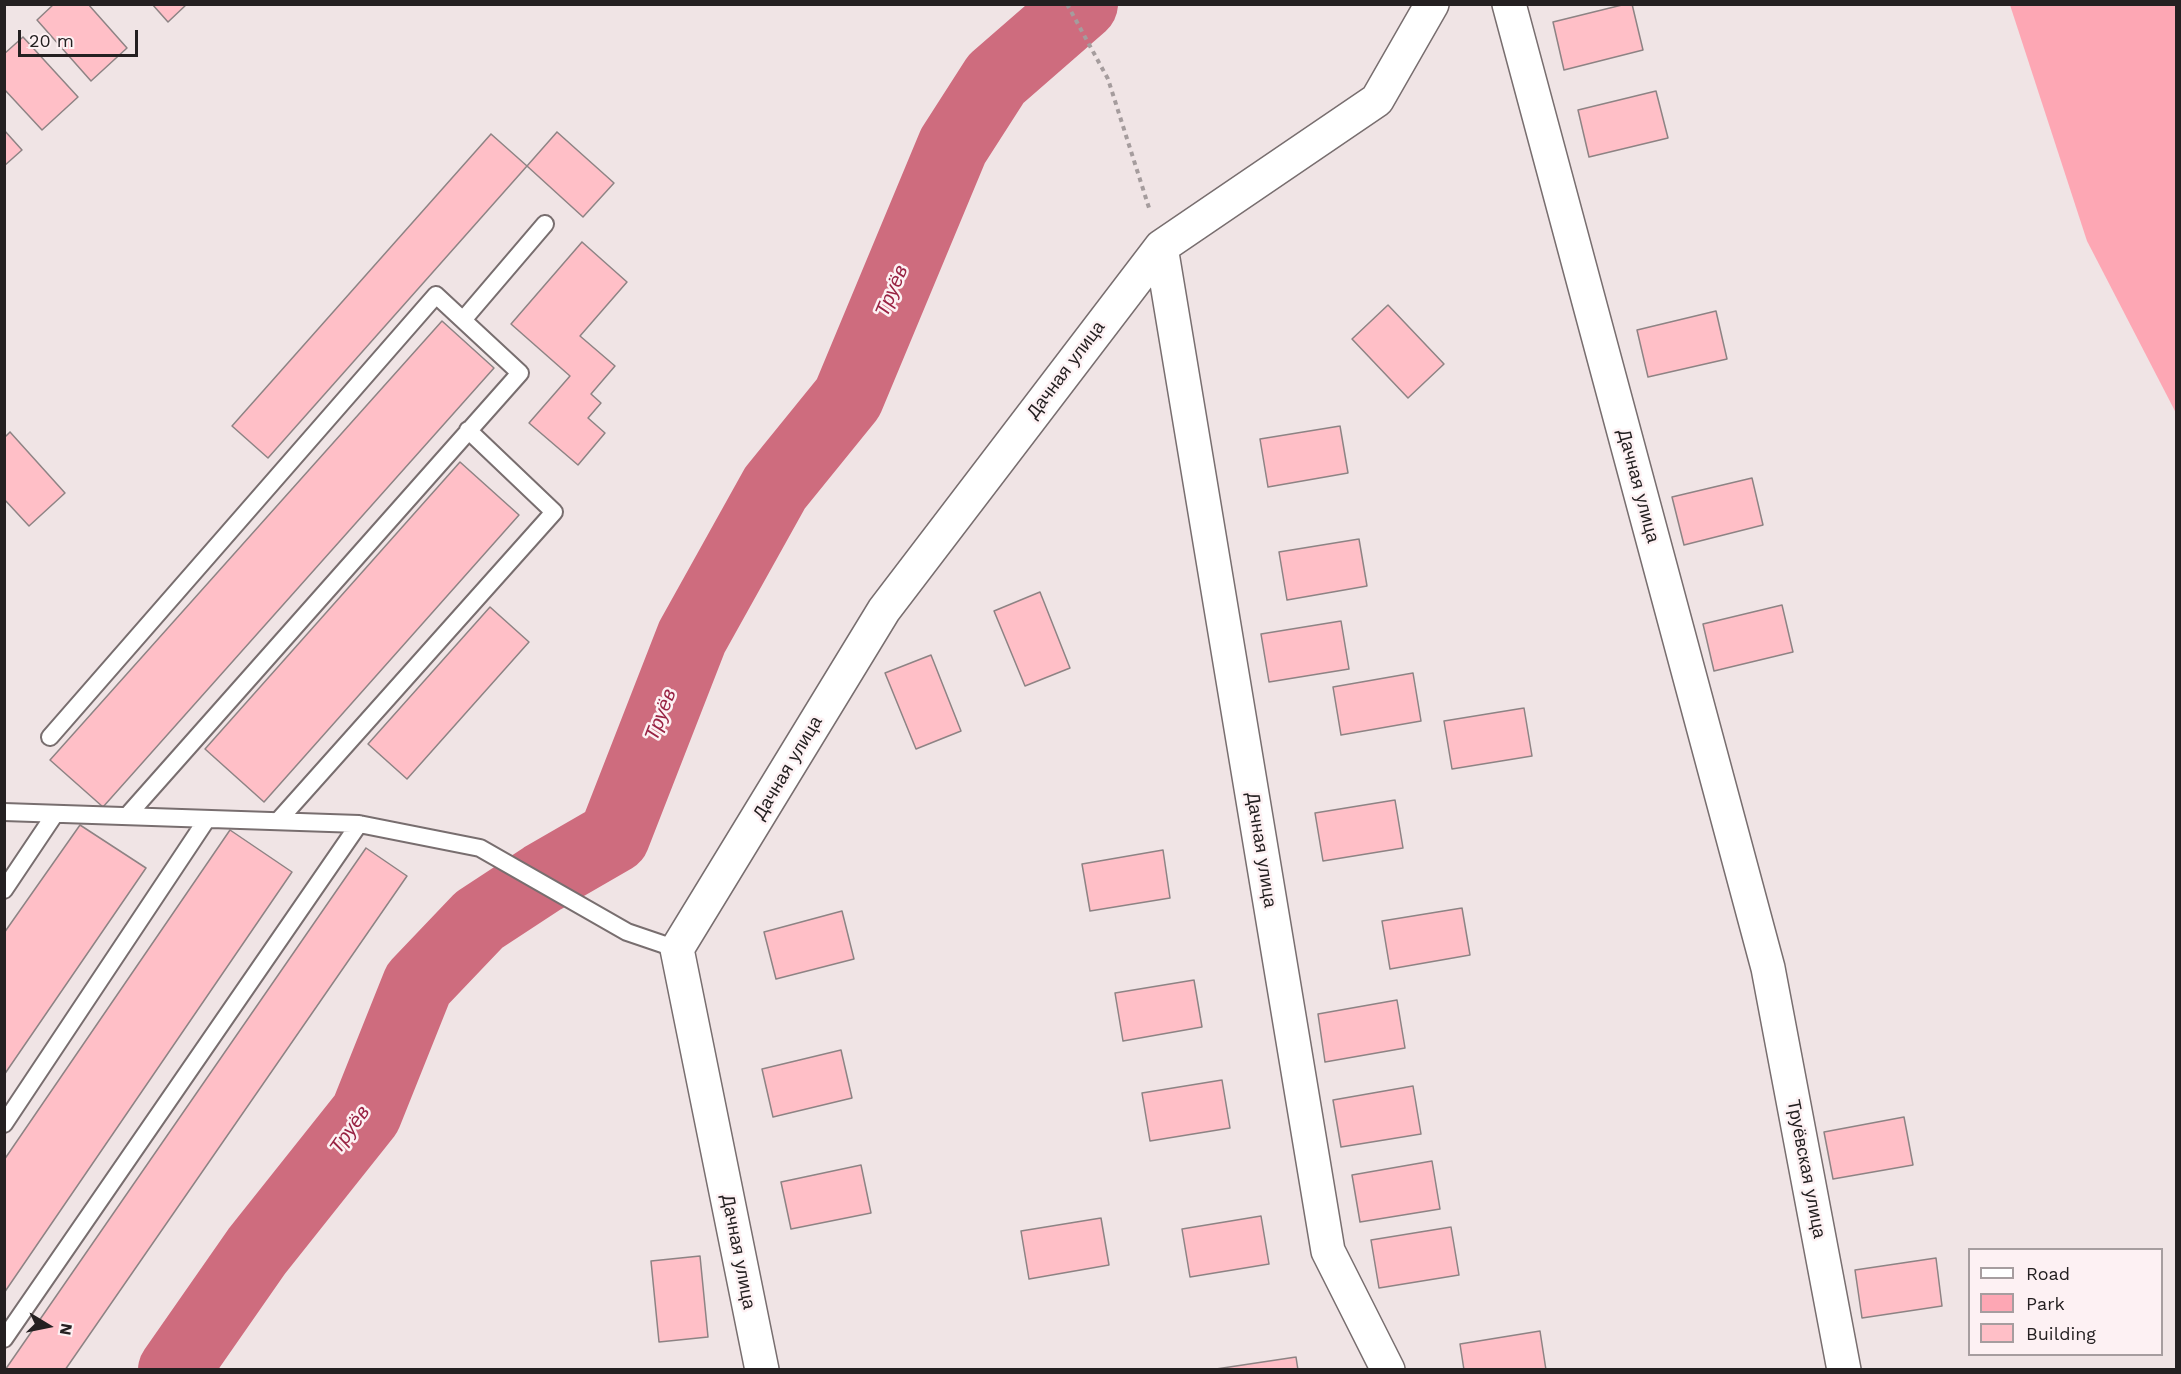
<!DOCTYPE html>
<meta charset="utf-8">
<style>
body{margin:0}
#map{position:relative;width:2181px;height:1374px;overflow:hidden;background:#f0e4e5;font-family:"Work Sans",sans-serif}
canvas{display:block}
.frame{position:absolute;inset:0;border:6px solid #242021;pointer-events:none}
.legend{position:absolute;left:1968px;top:1248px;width:195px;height:108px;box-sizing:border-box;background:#fdf1f3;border:2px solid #a69d9f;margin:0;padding:8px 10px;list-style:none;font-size:18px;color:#242021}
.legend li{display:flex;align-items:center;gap:12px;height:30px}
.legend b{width:30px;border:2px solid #a69d9f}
.north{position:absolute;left:18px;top:1296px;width:60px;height:60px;-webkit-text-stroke:4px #fdf1f3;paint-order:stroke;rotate:100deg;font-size:16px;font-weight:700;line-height:24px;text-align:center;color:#242021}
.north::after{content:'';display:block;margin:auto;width:21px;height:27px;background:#242021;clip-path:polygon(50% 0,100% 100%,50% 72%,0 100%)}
.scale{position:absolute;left:18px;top:30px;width:120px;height:27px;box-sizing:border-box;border:3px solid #242021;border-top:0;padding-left:8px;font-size:18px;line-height:21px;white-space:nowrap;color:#242021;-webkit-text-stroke:4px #fdf1f3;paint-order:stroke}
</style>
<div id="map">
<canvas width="2181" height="1374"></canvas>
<div class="frame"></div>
<ul class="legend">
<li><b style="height:8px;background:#fff"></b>Road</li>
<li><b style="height:16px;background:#fda7b4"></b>Park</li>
<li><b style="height:16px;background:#ffbfc7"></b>Building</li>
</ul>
<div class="north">N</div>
<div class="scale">20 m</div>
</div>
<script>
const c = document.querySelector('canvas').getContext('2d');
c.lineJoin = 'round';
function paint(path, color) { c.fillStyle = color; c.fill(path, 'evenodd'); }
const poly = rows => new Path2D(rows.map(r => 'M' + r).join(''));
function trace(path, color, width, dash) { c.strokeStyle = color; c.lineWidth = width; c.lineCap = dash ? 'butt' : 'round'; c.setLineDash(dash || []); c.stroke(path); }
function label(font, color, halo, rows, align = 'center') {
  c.font = font + ' "Work Sans",sans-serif'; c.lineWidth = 5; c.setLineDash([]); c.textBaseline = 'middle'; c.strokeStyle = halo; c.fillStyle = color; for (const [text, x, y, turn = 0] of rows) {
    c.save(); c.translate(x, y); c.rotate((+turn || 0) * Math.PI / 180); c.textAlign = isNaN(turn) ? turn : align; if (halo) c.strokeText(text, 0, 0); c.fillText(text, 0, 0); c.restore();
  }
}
paint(poly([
 [2010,5,2176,5,2176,413,2087,241]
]), '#fda7b4');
trace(poly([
 [174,1370,257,1251,366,1114,418,984,479,920,543,878,614,837,692,637,775,488,848,398,953,146,996,79,1082,4]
]), '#ce6c7e', 72);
const building = poly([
 [54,4,88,4,127,48,91,81,37,20,54,4],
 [152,4,187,4,168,22,152,4],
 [1626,4,1632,4,1643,50,1564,70,1553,22,1626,4],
 [23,37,78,97,42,130,4,89,4,54,23,37],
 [1656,91,1668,138,1589,157,1578,110,1656,91],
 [4,130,22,150,4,166,4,130],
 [557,132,614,183,583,217,527,166,557,132],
 [491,134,527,166,268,458,232,426,491,134],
 [582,242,627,282,580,336,615,366,591,394,601,403,588,418,605,433,578,465,529,423,570,376,511,324,582,242],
 [1388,305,1444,364,1408,398,1352,339,1388,305],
 [1716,311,1727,359,1648,377,1637,330,1716,311],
 [442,321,494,368,103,807,50,760,442,321],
 [1340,426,1348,473,1268,487,1260,439,1340,426],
 [10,432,65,493,29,526,4,499,4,438,10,432],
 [460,462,519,515,264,802,205,749,460,462],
 [1752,478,1763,525,1684,545,1672,497,1752,478],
 [1359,539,1367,586,1287,600,1279,552,1359,539],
 [1040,592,1070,668,1025,686,994,611,1040,592],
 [1782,605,1793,652,1714,671,1703,624,1782,605],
 [490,607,529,642,407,779,368,744,490,607],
 [1341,621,1349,669,1269,682,1261,634,1341,621],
 [931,655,961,731,916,749,885,673,931,655],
 [1413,673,1421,721,1341,735,1333,687,1413,673],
 [1524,708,1532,756,1452,769,1444,721,1524,708],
 [1395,800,1403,848,1323,861,1315,813,1395,800],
 [80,825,146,868,4,1075,4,933,80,825],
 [230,830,292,872,4,1293,4,1160,230,830],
 [366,848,407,876,65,1370,5,1370,366,848],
 [1163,850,1170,898,1090,911,1082,864,1163,850],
 [1462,908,1470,955,1390,969,1382,921,1462,908],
 [842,911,854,959,776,979,764,932,842,911],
 [1194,980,1202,1027,1123,1041,1115,993,1194,980],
 [1397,1000,1405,1048,1325,1062,1318,1014,1397,1000],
 [841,1050,852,1098,773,1117,762,1069,841,1050],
 [1222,1080,1230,1128,1150,1141,1142,1093,1222,1080],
 [1413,1086,1421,1134,1341,1147,1333,1100,1413,1086],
 [1904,1117,1913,1165,1833,1179,1824,1132,1904,1117],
 [1432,1161,1440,1209,1360,1222,1352,1175,1432,1161],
 [861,1165,871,1213,791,1229,781,1182,861,1165],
 [1261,1216,1269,1264,1190,1277,1182,1229,1261,1216],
 [1101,1218,1109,1265,1029,1279,1021,1231,1101,1218],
 [1451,1227,1459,1275,1379,1288,1371,1240,1451,1227],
 [700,1256,708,1337,659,1342,651,1261,700,1256],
 [1936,1258,1942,1306,1862,1318,1855,1270,1936,1258],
 [1540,1331,1546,1370,1464,1370,1460,1344,1540,1331],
 [1296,1357,1298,1370,1216,1369,1296,1357]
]);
paint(building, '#ffbfc7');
trace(building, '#8d8384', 1.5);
const service = poly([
 [463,320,545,224],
 [50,737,436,295,520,373,127,816],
 [4,812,359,824,480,848,627,932,677,949],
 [278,821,554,512,468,430],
 [4,890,55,814],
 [4,1124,207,819],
 [4,1339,359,824]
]);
const minor = poly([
 [1509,4,1768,968,1844,1370],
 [1161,247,1328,1251,1388,1370],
 [762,1370,677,949,884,610,1161,247,1377,100,1432,4]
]);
trace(service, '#786e6f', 20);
trace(minor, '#786e6f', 36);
trace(poly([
 [1067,4,1108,79,1150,211]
]), '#a59c9d', 4, [4.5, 4.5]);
trace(service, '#fff', 16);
trace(minor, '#fff', 33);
label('18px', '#242021', '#fdf1f3', [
 ["Дачная улица",1066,370,-53],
 ["Дачная улица",1638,486,75],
 ["Дачная улица",788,768,-59],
 ["Дачная улица",1261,850,81],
 ["Труёвская улица",1806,1169,79],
 ["Дачная улица",738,1252,79]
]);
label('italic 20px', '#982243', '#fdf1f3', [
 ["Труёв",892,291,-67],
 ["Труёв",661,715,-69],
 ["Труёв",350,1130,-55]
]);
</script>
